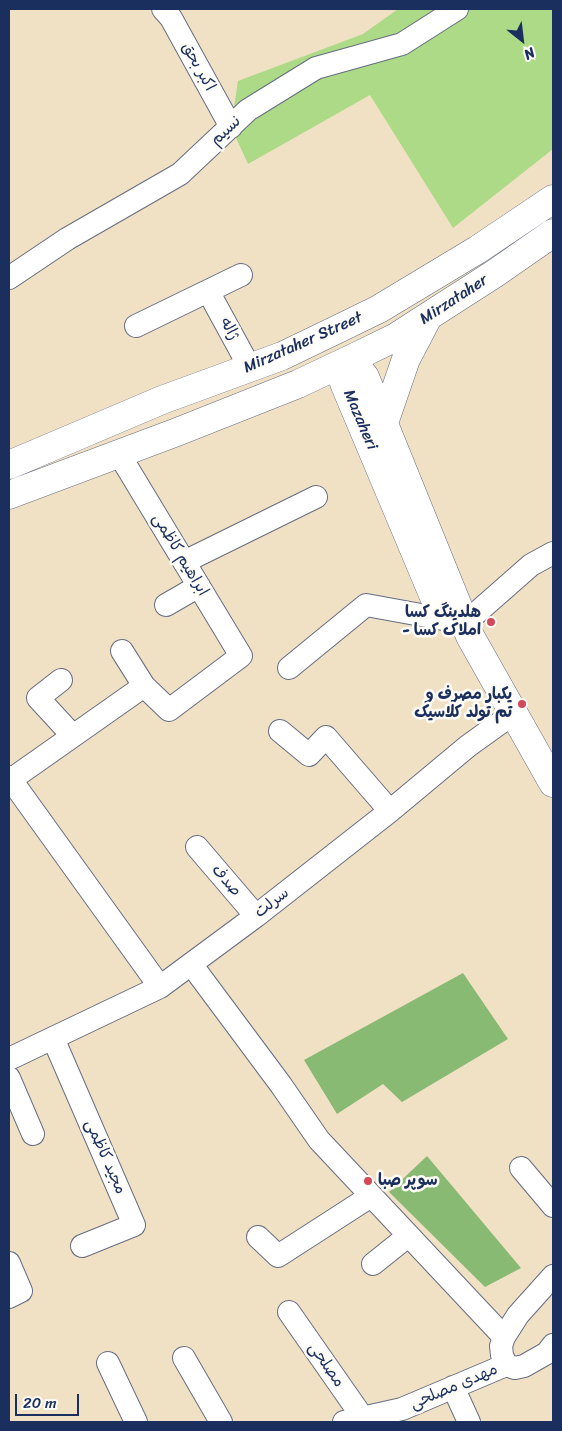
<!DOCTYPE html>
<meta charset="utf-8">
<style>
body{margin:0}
#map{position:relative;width:562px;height:1431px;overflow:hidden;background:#f1e1c4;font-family:Sriracha,sans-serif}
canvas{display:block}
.frame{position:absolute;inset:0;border:10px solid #1b2f5e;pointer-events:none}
.north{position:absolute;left:497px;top:15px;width:50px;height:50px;-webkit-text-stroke:4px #fdfcf7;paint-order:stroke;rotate:151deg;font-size:14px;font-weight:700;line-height:20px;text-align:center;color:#1b2f5e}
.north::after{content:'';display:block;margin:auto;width:18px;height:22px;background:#1b2f5e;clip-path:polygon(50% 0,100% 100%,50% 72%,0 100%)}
.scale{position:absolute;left:15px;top:1394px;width:64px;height:22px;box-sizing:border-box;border:2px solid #1b2f5e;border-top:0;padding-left:6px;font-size:15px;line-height:18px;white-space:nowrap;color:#1b2f5e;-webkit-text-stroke:4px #fdfcf7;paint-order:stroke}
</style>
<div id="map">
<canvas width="562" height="1431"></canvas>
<div class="frame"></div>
<div class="north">N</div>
<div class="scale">20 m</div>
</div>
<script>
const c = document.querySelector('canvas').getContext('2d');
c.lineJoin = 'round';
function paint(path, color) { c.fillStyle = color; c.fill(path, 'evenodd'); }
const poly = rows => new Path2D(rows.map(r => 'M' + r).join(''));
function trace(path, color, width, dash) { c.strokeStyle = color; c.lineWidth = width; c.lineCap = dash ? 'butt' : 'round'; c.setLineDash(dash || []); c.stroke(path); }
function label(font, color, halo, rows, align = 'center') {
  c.font = font + ' Sriracha,"Playpen Sans Arabic",sans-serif'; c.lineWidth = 5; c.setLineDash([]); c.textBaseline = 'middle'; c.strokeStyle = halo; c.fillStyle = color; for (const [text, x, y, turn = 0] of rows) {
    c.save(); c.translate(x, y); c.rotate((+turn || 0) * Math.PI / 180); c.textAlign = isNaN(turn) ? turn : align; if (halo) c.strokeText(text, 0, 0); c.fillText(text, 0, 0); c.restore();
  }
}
paint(poly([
 [398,9,553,9,553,149,453,228,370,95,248,164,231,127,238,81,363,34]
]), '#acda86');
paint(poly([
 [463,973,508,1039,402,1102,383,1084,337,1114,304,1060],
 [427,1156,521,1268,485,1287,389,1192]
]), '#89ba73');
const street = poly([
 [163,9,171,18,231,127],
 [9,278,67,239,180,174,248,110,316,68,402,44,457,9],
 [208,291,250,368],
 [136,326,241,275],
 [184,562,316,497],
 [166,605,199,586],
 [122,651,144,686],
 [289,668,366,605,465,623,531,565,553,553],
 [61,680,38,698,73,736],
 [280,731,309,755,326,737,390,811],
 [9,777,160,987],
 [9,781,144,686,169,710,241,656,119,454],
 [197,847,256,916],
 [191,964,281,1085,319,1140,504,1337],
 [53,1038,134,1225,82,1246],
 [9,1059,160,987,256,916,390,811,468,746,514,713],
 [9,1078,33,1134],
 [521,1168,553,1206],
 [258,1237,278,1256,371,1196],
 [9,1263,21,1291,9,1297],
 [373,1264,408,1236],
 [553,1276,518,1315,504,1337,501,1346,502,1355,506,1365,515,1368,524,1366,547,1353,553,1345],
 [289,1312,363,1418],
 [184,1358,221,1422],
 [108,1363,136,1422],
 [453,1387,469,1422],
 [344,1422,402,1409,506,1365]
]);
const secondary = poly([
 [384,423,406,359,427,319],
 [9,465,162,400,282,356,336,330,379,309,477,250,553,199],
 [9,495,177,432,298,384,351,359,396,337,494,274,553,233],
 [465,623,434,597,344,383,351,359,365,377,470,636,553,783]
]);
trace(street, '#666d82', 24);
trace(secondary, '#666d82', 29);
trace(street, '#fff', 22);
trace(secondary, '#fff', 28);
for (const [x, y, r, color] of [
 [491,622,5,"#d1495b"],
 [522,704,5,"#d1495b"],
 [368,1181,5,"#d1495b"]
]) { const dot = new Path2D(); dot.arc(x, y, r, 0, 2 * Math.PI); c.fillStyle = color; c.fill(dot); trace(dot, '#fdfcf7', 2); }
label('16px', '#1b2f5e', '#fdfcf7', [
 ["اکبر بحق",198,67,61],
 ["نسیم",226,131,-43],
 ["Mirzataher",454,300,-33],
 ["ژاله",229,329,61],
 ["Mirzataher Street",303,343,-24],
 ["Mazaheri",360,420,67],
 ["ابراهیم کاظمی",180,555,59],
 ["صدف",226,881,49],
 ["سرلت",272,903,-38],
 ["مجید کاظمی",105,1157,66],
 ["مصلحی",326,1365,55],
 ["مهدی مصلحی",454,1387,-23]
]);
label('bold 16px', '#1b2f5e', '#fdfcf7', [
 ["هلدینگ کسا",481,613],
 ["- املاک کسا",481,631],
 ["یکبار مصرف و",512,695],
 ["تم تولد کلاسیک",512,713],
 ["سوپر صبا",378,1181,"left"]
], 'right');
</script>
